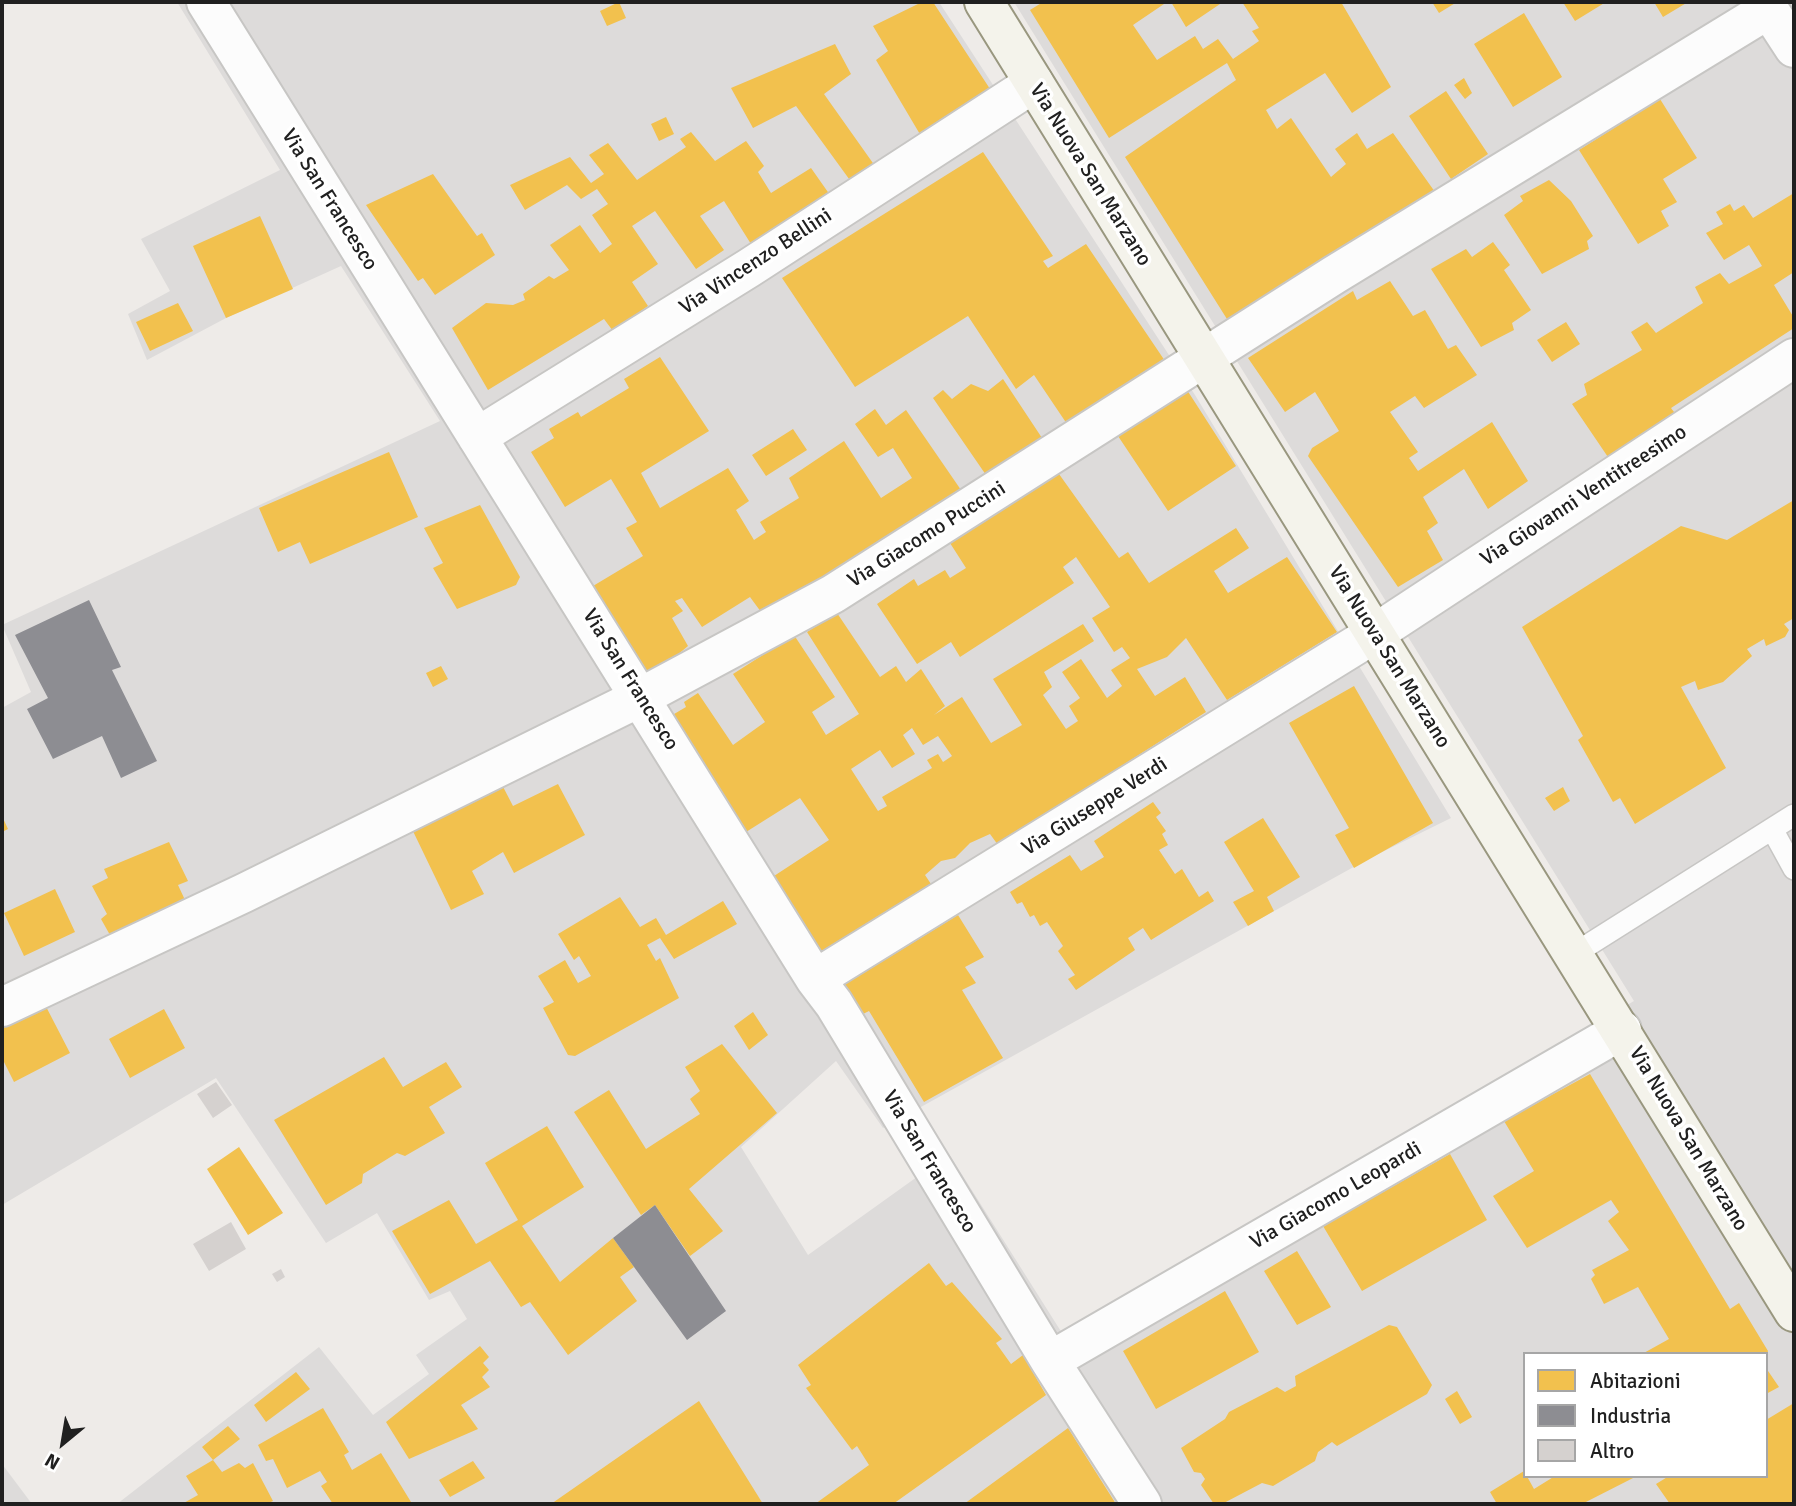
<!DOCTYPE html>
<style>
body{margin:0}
#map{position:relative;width:1796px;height:1506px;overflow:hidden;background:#eeebe8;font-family:Signika,sans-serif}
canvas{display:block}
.frame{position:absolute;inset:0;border:4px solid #202020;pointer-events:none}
.legend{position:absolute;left:1523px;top:1352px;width:245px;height:126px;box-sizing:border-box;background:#fff;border:2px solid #a6a6a6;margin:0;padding:9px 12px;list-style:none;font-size:21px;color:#202020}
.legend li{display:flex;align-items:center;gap:14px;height:35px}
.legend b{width:35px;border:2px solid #a6a6a6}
.north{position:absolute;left:28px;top:1408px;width:70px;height:70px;-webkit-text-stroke:5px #fff;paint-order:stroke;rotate:210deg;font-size:19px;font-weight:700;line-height:28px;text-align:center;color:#202020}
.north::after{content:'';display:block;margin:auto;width:24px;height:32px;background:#202020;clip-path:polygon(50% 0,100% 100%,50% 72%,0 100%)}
</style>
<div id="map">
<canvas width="1796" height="1506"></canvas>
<div class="frame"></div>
<ul class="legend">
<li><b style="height:19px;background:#f2c14e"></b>Abitazioni</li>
<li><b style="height:19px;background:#8d8d92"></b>Industria</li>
<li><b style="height:19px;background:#d5d1cf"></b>Altro</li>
</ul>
<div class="north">N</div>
</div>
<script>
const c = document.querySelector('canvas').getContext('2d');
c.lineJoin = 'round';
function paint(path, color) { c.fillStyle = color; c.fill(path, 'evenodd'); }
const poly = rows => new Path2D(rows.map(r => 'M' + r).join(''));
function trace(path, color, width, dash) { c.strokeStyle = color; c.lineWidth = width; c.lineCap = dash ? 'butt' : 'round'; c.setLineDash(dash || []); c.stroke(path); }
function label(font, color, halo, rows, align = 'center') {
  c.font = font + ' Signika,sans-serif'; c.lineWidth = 7; c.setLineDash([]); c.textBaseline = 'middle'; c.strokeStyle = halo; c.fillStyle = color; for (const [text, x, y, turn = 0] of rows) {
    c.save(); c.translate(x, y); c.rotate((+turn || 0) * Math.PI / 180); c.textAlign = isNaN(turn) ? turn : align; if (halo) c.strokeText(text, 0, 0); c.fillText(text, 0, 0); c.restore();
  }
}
paint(poly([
 [177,2,939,2,1195,395,1451,818,1368,859,883,1128,836,1061,741,1147,808,1255,949,1154,1062,1333,1634,1001,1014,2,1794,2,1794,1504,117,1504,319,1347,373,1415,429,1374,416,1355,467,1319,450,1291,429,1300,377,1213,326,1243,216,1078,2,1205,2,708,31,692,2,625,440,421,341,266,226,318,147,360,128,314,170,291,141,239,280,170],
 [1525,1354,1766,1354,1766,1476,1525,1476],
 [2,1464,32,1504,2,1504]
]), '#dddbda');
paint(poly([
 [619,2,626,18,607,26,600,11],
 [922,2,933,2,992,92,921,136,876,60,888,51,873,26],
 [1043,2,1163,2,1164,4,1133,25,1157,60,1195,36,1203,49,1218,39,1233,59,1259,41,1252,31,1259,28,1242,2,1341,2,1391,87,1352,113,1325,73,1266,110,1277,129,1291,118,1331,177,1346,164,1335,149,1357,133,1367,149,1393,133,1435,192,1232,327,1125,157,1236,80,1227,63,1109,138,1030,10],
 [1171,2,1223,2,1186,27],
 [1432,2,1457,2,1439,13],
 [1563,2,1606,2,1575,21],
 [1654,2,1688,2,1663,17],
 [1524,13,1562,77,1513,107,1474,44],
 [835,44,851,74,824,94,875,166,852,183,796,106,753,128,731,88],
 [1464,78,1472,93,1465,99,1454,85],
 [1446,91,1488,154,1451,179,1409,116],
 [1660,99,1697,158,1663,179,1677,202,1661,211,1669,226,1638,244,1579,150],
 [666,117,674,134,659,141,651,124],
 [691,132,715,161,746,141,764,166,758,172,771,193,811,168,830,195,751,244,724,201,700,216,724,250,696,269,655,211,632,226,658,264,632,282,648,306,613,331,604,319,488,390,452,328,486,303,513,305,525,300,523,294,549,276,554,279,569,270,550,245,580,225,600,253,612,244,592,215,608,204,597,189,581,199,567,185,525,210,510,185,570,157,591,183,604,174,589,155,608,143,637,180,686,147,680,139],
 [983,152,1053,256,1043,261,1048,268,1086,244,1165,361,1067,424,1034,375,1016,389,968,316,855,387,782,278],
 [433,174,477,236,482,233,495,255,435,295,423,278,418,281,366,205],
 [1549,180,1571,201,1593,236,1587,241,1589,249,1542,274,1504,215,1523,201,1520,196],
 [1794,193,1794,272,1774,285,1794,318,1794,328,1671,408,1680,420,1612,463,1572,404,1587,395,1584,384,1642,350,1631,332,1647,322,1656,333,1703,303,1695,287,1720,273,1729,284,1762,266,1749,245,1724,260,1706,233,1723,224,1716,212,1730,204,1734,211,1744,205,1753,218],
 [260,216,293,289,226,318,193,246],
 [1493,242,1510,265,1504,270,1531,310,1512,323,1514,330,1481,347,1431,269,1466,249,1472,257],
 [1390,281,1413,316,1425,310,1448,349,1456,345,1477,375,1424,408,1415,396,1390,412,1418,452,1409,458,1418,471,1492,422,1528,481,1488,509,1464,469,1423,497,1438,523,1427,531,1443,560,1398,587,1308,456,1312,448,1339,431,1315,392,1285,412,1248,358,1353,291,1357,300],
 [178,303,193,331,150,351,136,322],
 [1566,322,1580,344,1552,362,1537,340],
 [660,357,709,431,641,473,660,508,728,468,749,501,736,510,754,540,766,532,760,522,799,498,789,478,844,441,881,498,912,478,893,448,878,457,855,424,875,409,886,425,906,410,961,490,764,616,750,597,702,627,682,598,675,601,683,611,672,618,688,646,676,656,682,668,648,679,593,586,643,556,626,528,637,522,611,479,565,507,531,452,554,438,549,429,578,412,581,417,629,388,624,379],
 [1003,379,1042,438,986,475,933,398,943,390,952,399,971,384,988,391],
 [1187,390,1236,466,1168,511,1118,436],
 [793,429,807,450,766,476,752,455],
 [389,452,418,517,310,564,300,542,278,552,259,508],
 [1059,474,1119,558,1128,552,1149,583,1236,528,1249,548,1214,571,1228,593,1287,557,1337,632,1227,700,1186,638,1167,657,1137,669,1155,696,1185,677,1206,712,998,845,990,834,970,843,955,858,941,861,925,875,933,887,824,955,774,876,829,840,800,798,746,832,669,717,686,707,684,702,698,693,733,745,765,722,733,674,794,635,835,697,812,712,826,735,859,714,807,632,837,613,880,677,896,666,906,682,921,669,945,706,934,715,962,697,991,743,1022,725,993,679,1083,624,1094,641,1044,672,1052,687,1043,695,1066,729,1078,721,1069,706,1080,698,1062,672,1081,659,1107,698,1122,686,1111,670,1130,658,1122,647,1114,652,1092,618,1110,607,1076,557,1063,567,1074,583,960,657,951,642,917,664,877,604,914,579,918,586,945,570,950,578,966,568,950,543],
 [912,728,923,745,938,736,952,756,943,762,938,754,927,760,932,768,882,797,887,806,878,811,851,769,880,750,892,768,915,754,903,735],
 [1794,500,1794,618,1784,624,1789,630,1785,637,1766,646,1764,639,1747,649,1752,656,1723,682,1698,690,1695,681,1681,687,1726,768,1635,824,1620,798,1613,802,1578,740,1583,736,1522,627,1681,526,1727,540],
 [480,505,520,577,516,585,457,609,433,568,443,563,424,528],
 [441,666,448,679,433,687,426,673],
 [1354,686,1433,823,1354,868,1335,835,1349,828,1289,723],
 [500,781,513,806,558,784,585,835,514,873,503,852,472,871,484,894,451,910,411,827],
 [1563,787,1570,801,1554,811,1545,798],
 [1153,802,1161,813,1156,817,1166,831,1162,834,1168,845,1159,850,1175,874,1182,869,1199,897,1208,891,1214,901,1151,940,1143,928,1128,938,1135,950,1076,990,1068,979,1075,975,1058,951,1063,946,1047,922,1040,926,1034,915,1030,917,1022,902,1017,904,1010,892,1070,855,1081,871,1104,857,1094,841],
 [2,816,8,829,2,832],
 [1263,818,1300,877,1267,897,1274,911,1248,926,1233,902,1254,891,1224,842],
 [169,842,188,881,178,885,185,900,110,935,101,919,107,914,92,886,108,878,104,869],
 [55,889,75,932,24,956,4,913],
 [620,897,640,927,656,918,666,935,723,901,737,924,674,959,660,938,647,945,656,961,660,958,679,998,575,1056,568,1055,543,1008,554,1002,538,976,565,960,578,983,591,976,579,956,574,960,558,934],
 [958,915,984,957,965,967,976,983,962,990,1003,1058,924,1102,869,1011,859,1016,837,989],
 [40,995,70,1053,14,1082,2,1058,2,1014],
 [164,1009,185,1048,130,1078,109,1039],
 [753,1012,768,1035,749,1050,734,1026],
 [722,1044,777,1113,689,1189,723,1231,690,1256,655,1205,641,1215,574,1112,609,1090,646,1149,700,1114,690,1099,700,1091,685,1067],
 [384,1057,403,1087,446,1062,462,1087,429,1107,445,1133,405,1156,397,1153,363,1174,362,1183,326,1205,274,1120],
 [1590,1074,1730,1309,1739,1303,1768,1351,1767,1354,1642,1354,1669,1339,1638,1287,1604,1304,1591,1279,1595,1275,1592,1270,1629,1250,1608,1221,1619,1212,1611,1200,1527,1248,1493,1196,1534,1171,1504,1121],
 [547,1126,584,1187,522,1226,560,1282,613,1238,634,1267,620,1277,637,1301,568,1355,530,1302,521,1307,490,1261,430,1294,392,1231,449,1200,476,1244,518,1220,485,1163],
 [239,1147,283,1213,248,1235,207,1169],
 [1450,1154,1487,1220,1362,1291,1323,1226],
 [1297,1251,1331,1307,1297,1325,1264,1271],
 [929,1263,946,1286,952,1282,1002,1339,996,1343,1011,1364,1023,1355,1046,1395,893,1504,815,1504,869,1465,857,1446,852,1450,806,1388,811,1385,798,1365],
 [1225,1291,1259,1352,1156,1409,1123,1351],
 [1389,1325,1397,1327,1432,1385,1427,1394,1337,1446,1332,1442,1318,1452,1315,1461,1273,1486,1262,1483,1222,1504,1214,1504,1201,1485,1205,1479,1201,1473,1194,1472,1181,1448,1225,1419,1229,1412,1277,1387,1285,1392,1296,1386,1295,1376],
 [480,1346,489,1357,483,1363,489,1370,482,1377,490,1387,461,1405,478,1429,409,1459,386,1422],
 [1766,1368,1779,1387,1766,1394],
 [296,1372,310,1389,266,1422,254,1405],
 [1457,1391,1472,1417,1460,1424,1445,1399],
 [699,1401,763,1504,551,1504],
 [1794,1403,1794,1504,1670,1504,1656,1484,1669,1476,1766,1476,1766,1420],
 [323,1408,349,1452,344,1455,352,1470,381,1453,411,1502,333,1504,321,1486,327,1482,320,1471,287,1488,273,1459,266,1461,258,1445],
 [228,1426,240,1439,213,1460,222,1472,239,1463,245,1468,253,1463,273,1501,266,1504,182,1504,198,1495,186,1476,213,1460,202,1447],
 [1068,1428,1116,1504,964,1504],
 [473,1461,485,1478,450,1497,439,1480],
 [1524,1471,1534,1489,1555,1476,1637,1476,1582,1504,1497,1504,1490,1492]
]), '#f2c14e');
paint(poly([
 [89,600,121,667,112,670,157,761,121,778,102,736,53,759,27,709,48,698,15,635],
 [655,1205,726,1311,687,1340,613,1238]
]), '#8d8d92');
paint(poly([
 [216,1082,232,1105,213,1118,197,1094],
 [231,1222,246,1249,209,1271,193,1244],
 [281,1269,285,1277,277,1282,272,1274]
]), '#d5d1cf');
const lane = poly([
 [1772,829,1794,869],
 [1574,954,1794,815]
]);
const street = poly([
 [206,2,815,979,834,1004,1050,1361,1142,1504],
 [1764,2,1794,48],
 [477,437,749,268,1034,83],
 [815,979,1374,634,1794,358],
 [2,1007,244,893,641,697,833,594,1334,275,1769,9],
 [1050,1361,1622,1030]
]);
const secondary = poly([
 [984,2,1794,1312]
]);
trace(lane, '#c7c6c4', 24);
trace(street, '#c7c6c4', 42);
trace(secondary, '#99977f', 42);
trace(lane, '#fcfcfc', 21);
trace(street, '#fcfcfc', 38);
trace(secondary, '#f4f3eb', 38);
label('21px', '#202020', '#fff', [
 ["Via Nuova San Marzano",1090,175,58],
 ["Via San Francesco",329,200,58],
 ["Via Vincenzo Bellini",756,262,-33],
 ["Via Giovanni Ventitreesimo",1584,496,-33],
 ["Via Giacomo Puccini",927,535,-32],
 ["Via Nuova San Marzano",1389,657,58],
 ["Via San Francesco",630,680,58],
 ["Via Giuseppe Verdi",1095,807,-32],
 ["Via Nuova San Marzano",1688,1139,59],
 ["Via San Francesco",929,1162,59],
 ["Via Giacomo Leopardi",1336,1196,-30]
]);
</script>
